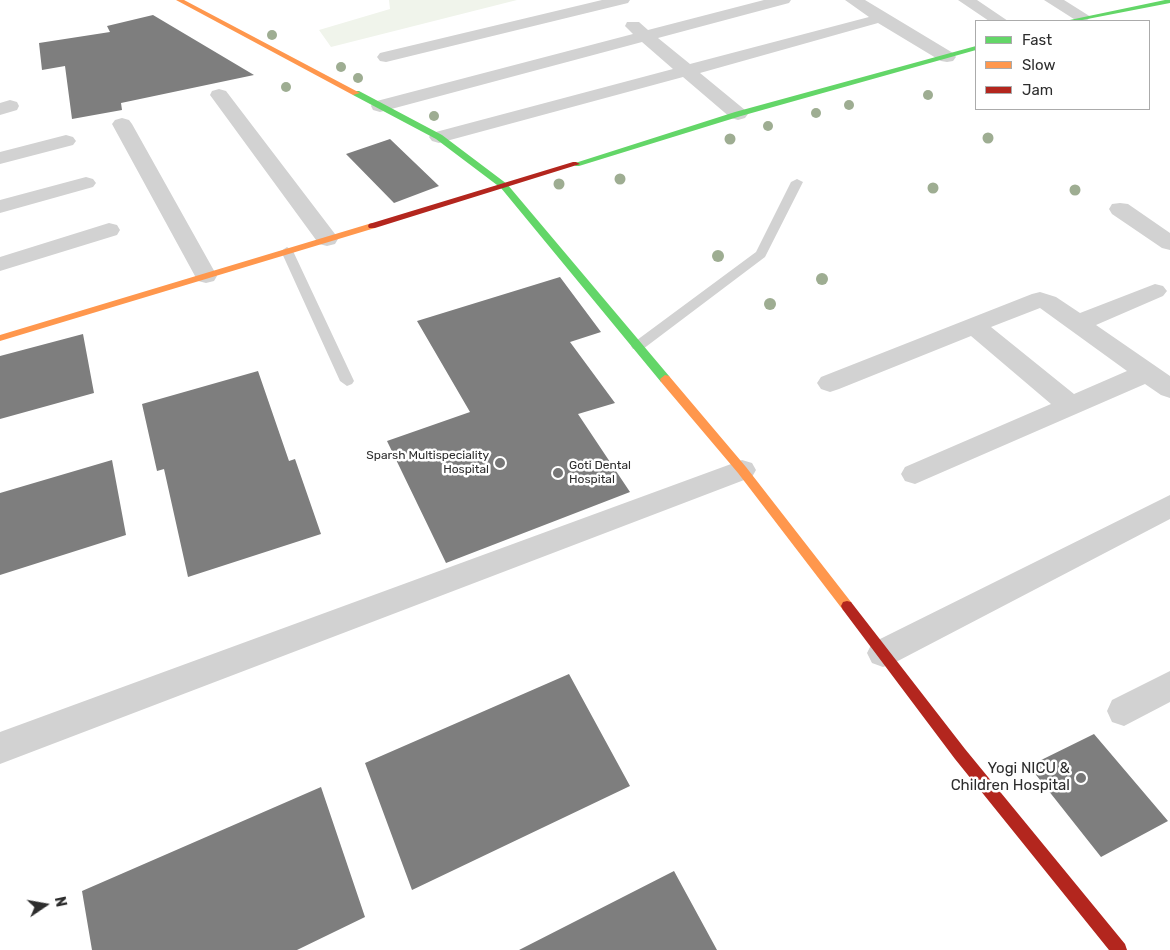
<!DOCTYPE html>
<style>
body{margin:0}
#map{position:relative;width:1170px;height:950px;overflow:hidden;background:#fff;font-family:Rubik,sans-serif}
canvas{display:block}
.legend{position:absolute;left:975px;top:20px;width:175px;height:90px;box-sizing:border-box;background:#fff;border:1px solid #ababab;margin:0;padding:6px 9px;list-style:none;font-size:15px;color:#2d2d2d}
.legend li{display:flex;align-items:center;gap:10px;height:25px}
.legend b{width:25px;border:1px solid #ababab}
.north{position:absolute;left:20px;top:880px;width:50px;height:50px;-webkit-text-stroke:4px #fff;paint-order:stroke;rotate:78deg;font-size:14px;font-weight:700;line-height:20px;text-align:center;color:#2d2d2d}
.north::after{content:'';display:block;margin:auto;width:18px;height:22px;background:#2d2d2d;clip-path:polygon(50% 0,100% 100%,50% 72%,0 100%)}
</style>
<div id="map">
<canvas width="1170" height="950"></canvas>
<ul class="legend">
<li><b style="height:6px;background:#63d668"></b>Fast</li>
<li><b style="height:6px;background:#ff974d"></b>Slow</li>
<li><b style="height:6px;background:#b3261e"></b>Jam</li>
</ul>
<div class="north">N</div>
</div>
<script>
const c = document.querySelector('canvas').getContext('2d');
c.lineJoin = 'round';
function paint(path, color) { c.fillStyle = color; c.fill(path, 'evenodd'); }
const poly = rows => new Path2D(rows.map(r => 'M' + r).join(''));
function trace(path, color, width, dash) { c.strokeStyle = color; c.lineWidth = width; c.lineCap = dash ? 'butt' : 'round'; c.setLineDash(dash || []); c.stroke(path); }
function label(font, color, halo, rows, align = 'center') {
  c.font = font + ' Rubik,sans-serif'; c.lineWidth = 5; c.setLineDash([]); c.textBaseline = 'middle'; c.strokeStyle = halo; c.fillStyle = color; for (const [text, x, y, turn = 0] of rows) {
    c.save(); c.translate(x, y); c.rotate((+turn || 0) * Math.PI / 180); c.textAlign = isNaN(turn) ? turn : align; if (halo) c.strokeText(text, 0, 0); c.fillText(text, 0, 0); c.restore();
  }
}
paint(poly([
 [389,0,517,0,331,47,319,30,390,9]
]), '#f0f4eb');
paint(poly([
 [153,15,254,75,121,103,122,110,72,119,65,66,42,70,39,43,110,32,107,26],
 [390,139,439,186,394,203,346,154],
 [560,277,601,332,570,342,615,403,578,414,630,492,446,563,387,441,470,412,417,321],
 [83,334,94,393,0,419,0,356],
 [258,371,289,461,295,459,321,534,188,577,164,469,157,471,142,404],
 [112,460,126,535,0,575,0,493],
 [569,674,630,786,412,890,365,763],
 [1094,734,1168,821,1101,857,1029,766],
 [321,787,365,917,297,950,92,950,82,891],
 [674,871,717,950,519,950]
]), '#7e7e7e');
paint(poly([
 [797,179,803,182,765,257,643,349,633,349,631,346,633,343,756,252,791,182,797,179],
 [287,247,293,251,354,381,352,384,347,386,340,381,281,251,287,247]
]), '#d2d2d2');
paint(poly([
 [602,0,630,0,628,3,386,62,380,61,377,57,380,53,602,0],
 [764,0,791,0,789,3,658,38,690,64,869,17,845,0,865,0,953,53,956,57,953,61,947,62,941,61,878,23,700,73,745,110,748,114,745,118,738,120,731,118,683,77,439,143,432,141,429,137,432,133,673,69,642,42,380,112,373,110,371,106,373,102,633,34,625,26,627,22,639,22,648,30,764,0],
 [958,0,977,0,1008,21,989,21,958,0],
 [1044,0,1064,0,1091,17,1086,21,1077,21,1044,0],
 [219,89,226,91,335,234,338,239,335,244,327,246,319,244,210,95,212,91,219,89],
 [10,100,17,102,19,106,17,110,0,115,0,103,10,100],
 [122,118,129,120,132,124,217,276,214,281,206,283,198,281,195,276,112,124,115,120,122,118],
 [66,135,73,137,76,141,73,145,0,164,0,152,66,135],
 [86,177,93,179,96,183,93,187,0,213,0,200,86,177],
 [1120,203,1128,204,1170,233,1170,250,1162,248,1112,214,1109,209,1112,204,1120,203],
 [109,223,117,225,120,230,117,235,0,271,0,257,109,223],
 [1155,284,1163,286,1167,291,1163,296,1096,325,1170,376,1170,398,1161,395,1145,384,915,484,905,481,901,474,905,467,1051,404,971,336,839,389,830,392,821,389,817,383,821,377,1032,294,1040,292,1056,297,1080,313,1155,284],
 [1040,308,1127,371,1074,394,991,327,1040,308],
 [742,460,752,463,756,470,752,477,0,764,0,732,742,460],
 [1170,495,1170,519,894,663,883,667,872,663,867,653,872,643,1170,495],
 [1170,671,1170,702,1124,726,1112,722,1107,711,1112,700,1170,671]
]), '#d2d2d2');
paint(poly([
 [1165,0,1170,0,1170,3,1077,21,1065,21,1165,0],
 [976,46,976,50,741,116,579,166,576,166,572,164,735,112,976,46],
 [353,91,359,91,442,135,507,184,669,376,670,379,669,382,661,382,501,188,436,139,353,95,353,91]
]), '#63d668');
paint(poly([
 [176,0,184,0,360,93,353,95,176,0],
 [372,223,375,224,375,228,0,341,0,335,372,223],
 [665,375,669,376,746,467,851,602,853,606,851,610,847,611,843,610,738,473,661,382,660,379,665,375]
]), '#ff974d');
paint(poly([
 [573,162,576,162,580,164,375,228,369,228,368,226,369,224,573,162],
 [847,601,851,602,965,749,1125,944,1127,950,1109,950,955,759,843,610,841,606,843,602,847,601]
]), '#b3261e');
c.fillStyle = '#9ead92';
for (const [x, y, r] of [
 [272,35,5],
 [341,67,5],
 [358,78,5],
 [286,87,5],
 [928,95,5],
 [849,105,5],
 [816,113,5],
 [434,116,5],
 [768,126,5],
 [988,138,5.5],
 [730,139,5.5],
 [620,179,5.5],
 [559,184,5.5],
 [933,188,5.5],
 [1075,190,5.5],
 [718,256,6],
 [822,279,6],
 [770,304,6]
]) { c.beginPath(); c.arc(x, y, r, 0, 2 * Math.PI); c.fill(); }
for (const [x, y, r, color] of [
 [500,463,6,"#767676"],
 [558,473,6,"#767676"],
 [1081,778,6,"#767676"]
]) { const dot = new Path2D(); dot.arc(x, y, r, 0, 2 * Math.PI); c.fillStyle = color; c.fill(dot); trace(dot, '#fff', 2); }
label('12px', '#2d2d2d', '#fff', [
 ["Sparsh Multispeciality",489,456],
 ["Hospital",489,470],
 ["Goti Dental",569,466,"left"],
 ["Hospital",569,480,"left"]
], 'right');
label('15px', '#2d2d2d', '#fff', [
 ["Yogi NICU &",1070,769],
 ["Children Hospital",1070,786]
], 'right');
</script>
